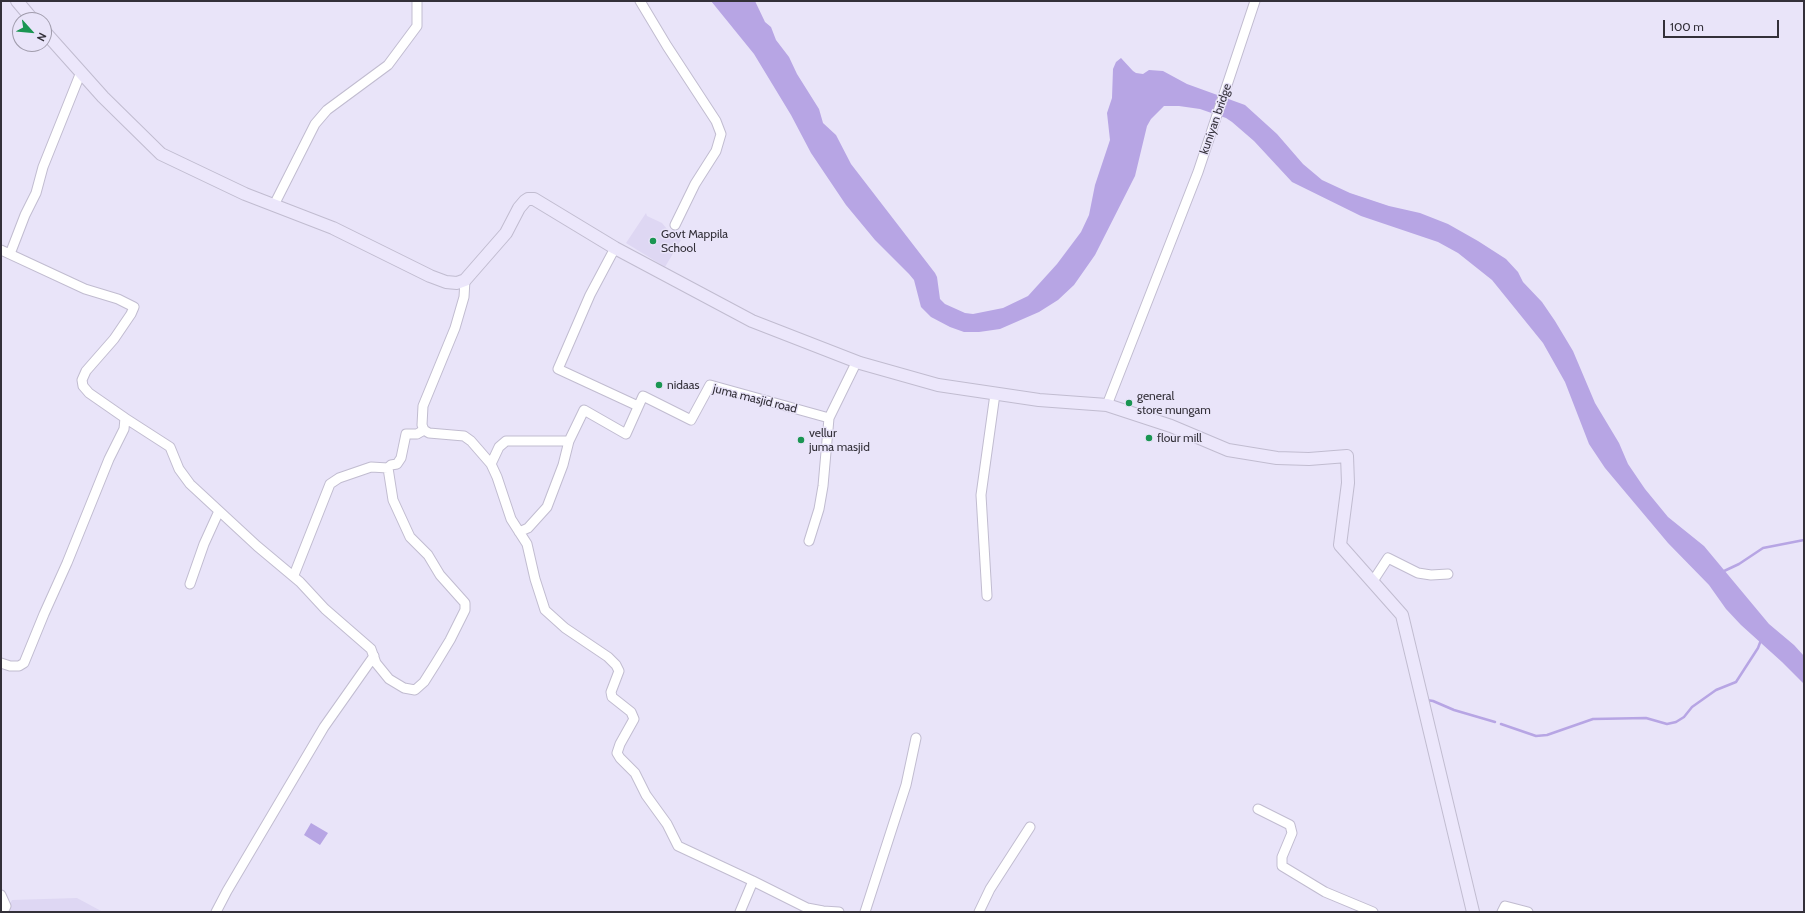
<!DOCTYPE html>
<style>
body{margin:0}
#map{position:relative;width:1805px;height:913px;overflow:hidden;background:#e9e4f9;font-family:Cabin,sans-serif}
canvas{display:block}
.frame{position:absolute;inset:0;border:2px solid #333039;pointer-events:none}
.north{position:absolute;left:12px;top:12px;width:40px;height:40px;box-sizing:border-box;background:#e9e4f9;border:1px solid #a09cac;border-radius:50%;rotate:117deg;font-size:11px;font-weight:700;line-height:16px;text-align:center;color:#333039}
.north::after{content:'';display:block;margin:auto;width:14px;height:18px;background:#1a9552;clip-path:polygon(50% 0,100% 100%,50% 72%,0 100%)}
.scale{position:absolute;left:1663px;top:20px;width:116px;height:18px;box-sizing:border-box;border:2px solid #333039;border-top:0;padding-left:5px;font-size:12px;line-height:14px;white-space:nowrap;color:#333039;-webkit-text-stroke:3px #e9e4f9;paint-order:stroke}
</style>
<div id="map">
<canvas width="1805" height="913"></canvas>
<div class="frame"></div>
<div class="north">N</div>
<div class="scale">100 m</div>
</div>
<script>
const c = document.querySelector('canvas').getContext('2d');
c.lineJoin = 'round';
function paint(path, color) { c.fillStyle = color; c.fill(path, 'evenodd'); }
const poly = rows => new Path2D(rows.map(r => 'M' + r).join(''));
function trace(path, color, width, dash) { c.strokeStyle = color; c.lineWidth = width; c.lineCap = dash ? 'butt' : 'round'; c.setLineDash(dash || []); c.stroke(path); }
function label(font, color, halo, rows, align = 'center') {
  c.font = font + ' Cabin,sans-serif'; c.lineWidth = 3; c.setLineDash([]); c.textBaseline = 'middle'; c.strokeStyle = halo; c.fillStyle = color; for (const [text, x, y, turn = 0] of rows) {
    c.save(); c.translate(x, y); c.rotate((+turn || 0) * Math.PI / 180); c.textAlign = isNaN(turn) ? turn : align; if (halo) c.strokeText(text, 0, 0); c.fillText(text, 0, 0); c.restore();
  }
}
paint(poly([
 [646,213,647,216,662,223,671,234,681,240,665,267,626,243],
 [77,898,103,912,5,912,12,900]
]), '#ded7f3');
paint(poly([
 [711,1,755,1,765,22,771,27,776,40,789,57,797,74,819,109,823,123,836,135,851,164,935,273,937,277,940,299,945,304,965,313,973,314,1003,308,1028,296,1057,264,1081,232,1089,215,1095,185,1110,140,1107,113,1112,98,1113,69,1116,62,1121,58,1133,71,1136,73,1143,74,1149,70,1163,71,1187,84,1245,105,1277,134,1303,164,1322,180,1350,193,1389,206,1420,213,1448,224,1478,241,1506,259,1518,272,1523,282,1542,302,1555,321,1573,351,1595,403,1619,443,1628,464,1645,489,1668,517,1704,546,1769,624,1794,645,1804,656,1804,684,1782,662,1741,625,1726,609,1709,585,1668,543,1605,468,1589,444,1565,382,1543,343,1492,280,1458,253,1438,242,1361,216,1292,182,1254,141,1232,122,1226,118,1200,109,1179,106,1164,106,1151,119,1147,126,1135,176,1095,255,1074,285,1058,300,1039,312,1000,329,979,332,964,332,950,327,931,317,921,307,914,280,909,274,875,240,846,205,811,153,791,115,754,54],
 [311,823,328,833,320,845,304,835]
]), '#b7a5e4');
trace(poly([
 [1722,572,1739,564,1763,548,1804,540],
 [1427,700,1433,701,1454,710,1495,722],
 [1501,724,1536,736,1547,735,1593,719,1646,718,1667,724,1676,722,1684,717,1692,707,1716,690,1736,682,1758,648,1761,640]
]), '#b7a5e4', 2.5);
const street = poly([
 [640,1,667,46,716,121,721,134,716,151,695,184,675,225],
 [274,205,315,124,327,110,388,65,417,26,417,1],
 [615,248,590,295,558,369,638,406],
 [1,250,85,289,118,299,134,307,131,314,114,339,86,371,82,380,83,386,89,393,125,418,124,429,109,459,67,563,44,614,24,663,19,666,10,666,1,663],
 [10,254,25,215,36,193,43,167,81,72],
 [465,280,464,297,455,328,423,406,422,425,424,430,429,433,464,436,471,441,491,464,499,447,506,441,569,441,584,410,626,434,643,396,691,420,710,385,829,418,857,361],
 [1107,405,1198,172,1255,1],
 [125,418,170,447,179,469,190,484,257,546,300,582,325,609,371,649,376,663,389,679,404,688,415,690,424,682,436,663,450,640,465,610,465,603,440,575,428,555,410,537,393,500,388,468,391,465,397,464,401,458,406,434,417,434,424,430],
 [491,464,497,477,511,519,527,544,535,579,545,610,565,628,608,657,616,665,619,671,611,692,612,697,631,712,634,719,620,744,617,753,620,758,635,773,646,795,667,824,678,846,753,881],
 [519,532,528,528,547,507,563,465,569,441],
 [809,541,819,509,823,486,829,418],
 [294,575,330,484,339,478,371,467,388,468],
 [1373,581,1388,558,1418,573,1431,575,1448,574],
 [190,584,204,544,219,511],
 [987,596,981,495,995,394],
 [1258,809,1290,825,1292,833,1282,857,1282,866,1325,892,1373,912],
 [1,895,6,906,3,912],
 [216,912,227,891,324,727,374,656],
 [740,912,753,881,807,908,823,911,839,912],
 [865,912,906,785,916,738],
 [979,912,990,889,1030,827],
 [1502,912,1505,906,1528,912]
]);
const secondary = poly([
 [17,1,33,20],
 [44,31,103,97,161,154,245,194,333,228,430,276,446,282,457,283,465,280,506,233,519,208,525,201,528,199,534,199,615,248,752,321,860,363,938,385,1039,400,1107,405,1171,426,1228,450,1277,458,1309,459,1347,456,1348,483,1340,545,1402,615,1473,912]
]);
trace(street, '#c1bcd0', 11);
trace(secondary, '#c1bcd0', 14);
trace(street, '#fff', 9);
trace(secondary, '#ece7fb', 12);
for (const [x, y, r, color] of [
 [653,241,4,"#1a9552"],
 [659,385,4,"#1a9552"],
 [1129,403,4,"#1a9552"],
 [1149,438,4,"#1a9552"],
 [801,440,4,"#1a9552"]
]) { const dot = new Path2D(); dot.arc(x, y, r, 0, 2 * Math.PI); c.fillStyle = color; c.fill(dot); trace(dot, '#e9e4f9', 1.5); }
label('12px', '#333039', '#e9e4f9', [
 ["kuniyan bridge",1216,119,-71],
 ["juma masjid road",755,399,14]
]);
label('12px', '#333039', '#e9e4f9', [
 ["Govt Mappila",661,234],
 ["School",661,248],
 ["nidaas",667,385],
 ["general",1137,396],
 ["store mungam",1137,410],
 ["vellur",809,433],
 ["juma masjid",809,447],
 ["flour mill",1157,438]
], 'left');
</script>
